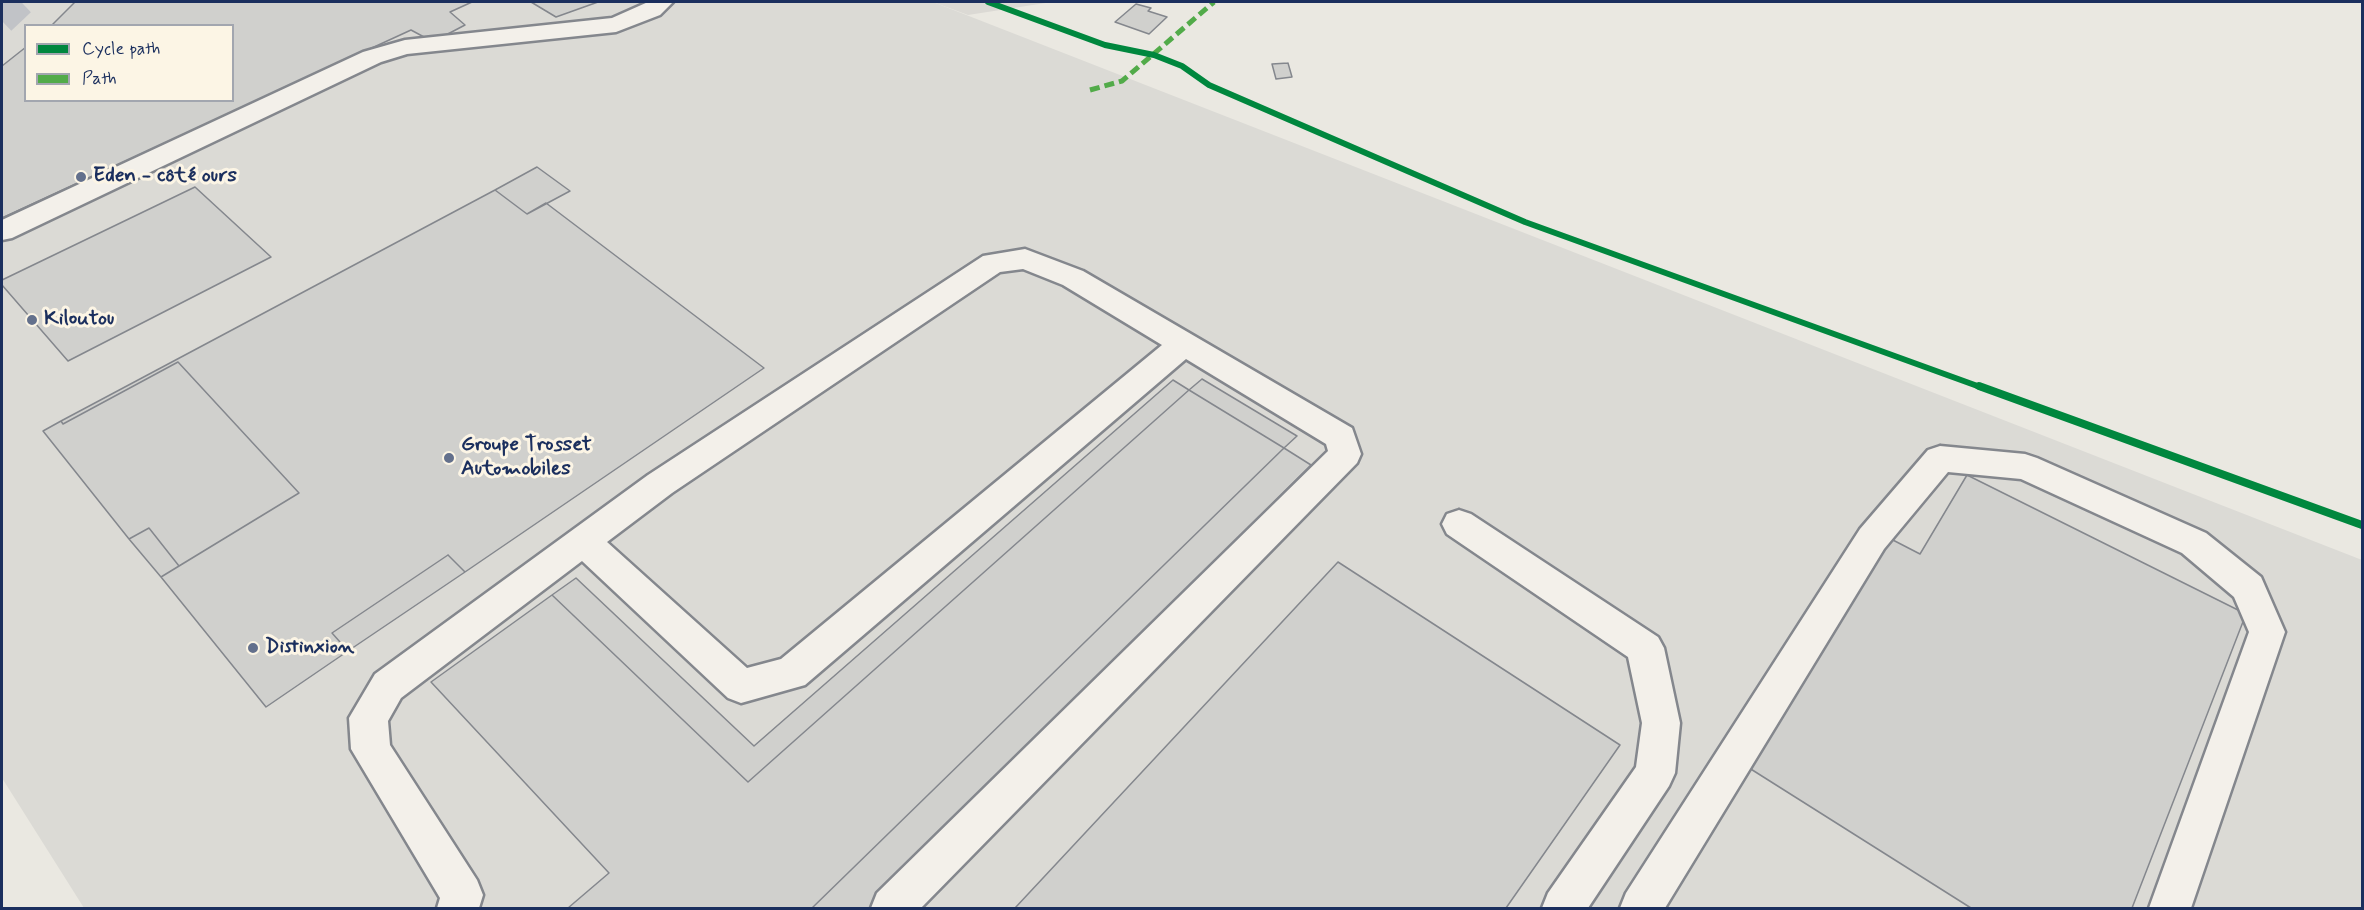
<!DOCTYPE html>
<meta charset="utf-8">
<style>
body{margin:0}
#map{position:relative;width:2364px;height:910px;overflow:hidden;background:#eae8e1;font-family:Mynerve,sans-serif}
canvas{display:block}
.frame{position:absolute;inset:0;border:3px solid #1b2f5e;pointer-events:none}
.legend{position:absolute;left:24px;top:24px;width:210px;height:78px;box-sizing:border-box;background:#fcf5e5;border:2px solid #a2a6af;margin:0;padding:8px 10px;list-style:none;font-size:18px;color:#1b2f5e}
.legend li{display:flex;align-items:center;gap:12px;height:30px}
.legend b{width:30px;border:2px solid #a2a6af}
</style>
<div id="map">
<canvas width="2364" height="910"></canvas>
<div class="frame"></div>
<ul class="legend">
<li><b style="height:8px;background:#00873e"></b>Cycle path</li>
<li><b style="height:8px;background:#52ab49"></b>Path</li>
</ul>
</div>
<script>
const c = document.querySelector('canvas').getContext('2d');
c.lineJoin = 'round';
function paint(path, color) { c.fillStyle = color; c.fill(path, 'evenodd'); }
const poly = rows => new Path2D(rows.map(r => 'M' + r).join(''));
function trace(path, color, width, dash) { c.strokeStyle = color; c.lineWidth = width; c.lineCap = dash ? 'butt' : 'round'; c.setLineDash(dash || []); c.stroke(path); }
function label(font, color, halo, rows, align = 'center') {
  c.font = font + ' Mynerve,sans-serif'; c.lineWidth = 6; c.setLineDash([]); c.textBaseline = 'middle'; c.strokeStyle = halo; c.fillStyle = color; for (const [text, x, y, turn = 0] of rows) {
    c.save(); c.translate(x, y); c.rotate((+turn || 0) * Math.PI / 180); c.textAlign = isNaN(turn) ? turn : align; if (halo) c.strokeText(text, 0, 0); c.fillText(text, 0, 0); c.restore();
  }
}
paint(poly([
 [2,2,933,2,2362,560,2362,908,84,908,2,778],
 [26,26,232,26,232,100,26,100]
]), '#dbdad5');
paint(poly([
 [933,2,1052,2,968,15]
]), '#dbd9d4');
const building = poly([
 [75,2,472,2,450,12,465,25,444,36,424,37,411,30,2,218,2,66,26,47,26,100,232,100,232,26,51,26,75,2],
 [531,2,598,2,556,17,531,2],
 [1136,4,1151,8,1148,11,1167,17,1149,34,1115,22,1136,4],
 [1288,63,1292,77,1276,79,1272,64,1288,63],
 [537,167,570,191,527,214,495,190,537,167],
 [195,187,271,257,68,361,2,285,2,280,195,187],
 [495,190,527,214,546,203,764,368,465,572,448,555,332,633,348,651,266,707,161,577,299,493,178,362,63,424,61,421,495,190],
 [178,362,299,493,179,566,149,528,129,539,43,431,61,421,63,424,178,362],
 [1202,379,1297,436,1284,448,1189,390,1202,379],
 [1173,380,1189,390,748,782,552,595,576,578,754,746,1173,380],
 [1189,390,1284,448,812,908,568,908,609,873,431,682,552,595,748,782,1189,390],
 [1284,448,1311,465,869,908,812,908,1284,448],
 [1967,475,2246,614,2132,908,1971,908,1746,766,1889,538,1920,554,1967,475],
 [149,528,179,566,161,577,129,539,149,528],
 [448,555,465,572,348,651,332,633,448,555],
 [1338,562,1620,745,1506,908,1015,908,1338,562]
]);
paint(building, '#d0d0cd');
trace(building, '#84878d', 1.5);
trace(poly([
 [2,21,22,2]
]), '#c1c3c7', 27, [27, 14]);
const minor = poly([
 [648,2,673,2,660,15,616,32,407,54,381,62,12,238,2,240,2,220,363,52,405,40,612,18,648,2],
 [1025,249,1083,271,1352,428,1361,454,1357,463,921,908,871,908,877,893,1328,451,1326,444,1186,359,805,685,741,703,728,698,582,561,401,698,388,721,390,745,477,880,483,895,479,908,437,908,440,898,351,749,349,718,375,674,648,475,983,256,1025,249],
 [1023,269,1063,285,1162,345,781,659,747,668,607,542,672,493,1000,272,1023,269],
 [1940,446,2025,454,2037,458,2206,533,2261,577,2285,632,2191,908,2149,908,2249,632,2234,597,2182,553,2021,479,1948,472,1884,549,1665,908,1620,908,1626,893,1860,529,1928,450,1940,446],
 [1459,510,1471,514,1658,637,1664,648,1680,723,1675,773,1669,786,1588,908,1542,908,1548,893,1636,767,1642,723,1628,657,1447,534,1442,524,1447,514,1459,510]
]);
trace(minor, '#84878d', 5);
paint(minor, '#f3f0ea');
trace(poly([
 [1090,90,1122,81,1214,2]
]), '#52ab49', 5, [10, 5]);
trace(poly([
 [988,2,1105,45,1154,55,1182,66,1209,85,1525,222,1983,388]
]), '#00873e', 6);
trace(poly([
 [1979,386,2362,525]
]), '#00873e', 8);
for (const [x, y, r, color] of [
 [81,177,6,"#63708c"],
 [32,320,6,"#63708c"],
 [449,458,6,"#63708c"],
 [253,648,6,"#63708c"]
]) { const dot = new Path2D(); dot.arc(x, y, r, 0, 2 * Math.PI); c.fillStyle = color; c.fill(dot); trace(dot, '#fcf5e5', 2); }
label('bold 21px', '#1b2f5e', '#fcf5e5', [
 ["Eden - côté ours",93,177],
 ["Kiloutou",44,320],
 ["Groupe Trosset",461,446],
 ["Automobiles",461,470],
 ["Distinxion",265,648]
], 'left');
</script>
